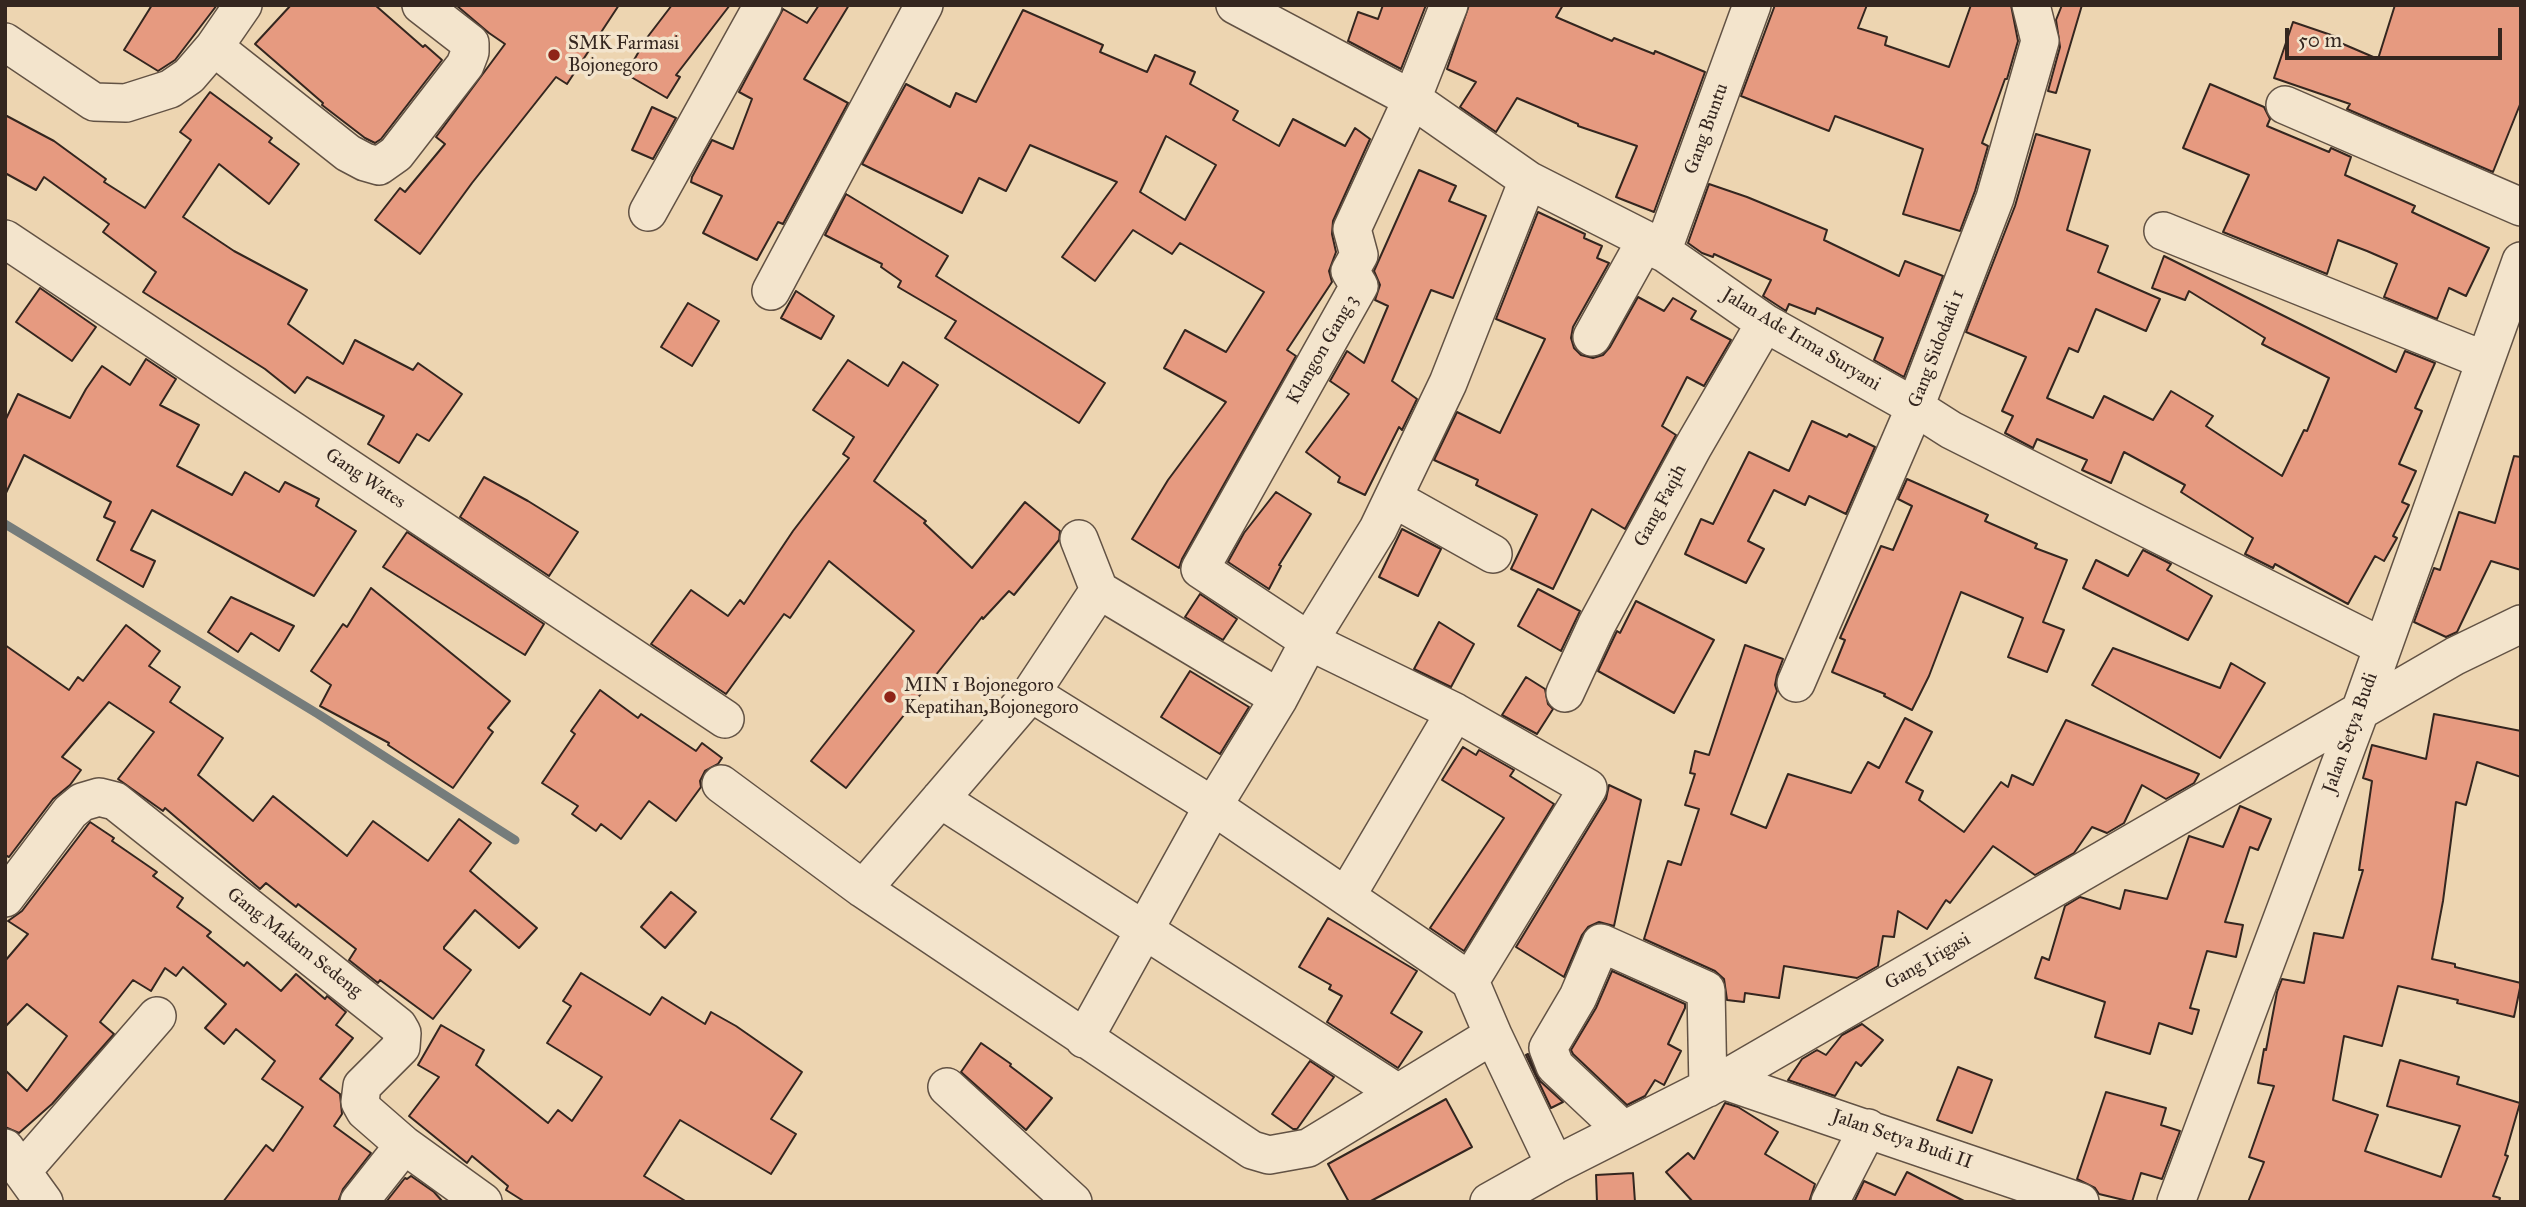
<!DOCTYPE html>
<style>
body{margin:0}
#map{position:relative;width:2526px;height:1207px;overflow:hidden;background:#edd5b1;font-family:"IM FELL Great Primer",serif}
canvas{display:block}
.frame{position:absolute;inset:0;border:7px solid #34261f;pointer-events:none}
.scale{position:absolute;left:2285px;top:28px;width:217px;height:32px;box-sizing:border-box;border:4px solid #34261f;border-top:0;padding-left:9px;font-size:21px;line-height:24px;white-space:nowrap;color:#34261f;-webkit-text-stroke:5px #f3e4cc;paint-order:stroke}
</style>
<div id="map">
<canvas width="2526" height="1207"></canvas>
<div class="frame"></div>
<div class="scale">50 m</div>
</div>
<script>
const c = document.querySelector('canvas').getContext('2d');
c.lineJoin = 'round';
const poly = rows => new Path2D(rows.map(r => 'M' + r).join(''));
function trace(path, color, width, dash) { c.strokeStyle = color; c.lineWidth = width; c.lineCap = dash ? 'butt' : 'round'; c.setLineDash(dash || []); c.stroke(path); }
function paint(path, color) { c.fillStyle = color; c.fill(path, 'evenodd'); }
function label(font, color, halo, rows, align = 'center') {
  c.font = font + ' "IM FELL Great Primer",serif'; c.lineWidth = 7; c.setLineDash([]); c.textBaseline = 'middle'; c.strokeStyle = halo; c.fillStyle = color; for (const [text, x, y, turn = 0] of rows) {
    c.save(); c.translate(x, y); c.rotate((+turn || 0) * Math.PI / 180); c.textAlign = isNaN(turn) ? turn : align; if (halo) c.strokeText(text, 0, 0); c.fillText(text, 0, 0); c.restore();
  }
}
trace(poly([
 [5,524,318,714,515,840]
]), '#757c7b', 9);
const building = poly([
 [152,5,217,5,175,60,158,71,124,50,152,5],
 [291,5,375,5,423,47,425,45,442,60,381,139,375,143,365,138,322,105,323,103,255,44,291,5],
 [456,5,619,5,567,84,556,77,472,183,420,254,375,220,400,188,405,192,445,144,436,137,505,44,489,33,456,5],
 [672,5,730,5,676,75,680,77,667,98,626,74,646,39,672,5],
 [819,5,849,5,804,79,848,103,783,224,778,222,757,260,703,233,722,196,691,182,692,177,712,140,733,149,752,99,739,92,783,9,807,23,819,5],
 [1383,5,1426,5,1401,69,1348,41,1358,12,1378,19,1383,5],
 [1469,5,1563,5,1556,17,1612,41,1614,38,1654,54,1655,51,1705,72,1654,212,1616,197,1637,146,1578,126,1578,124,1517,98,1496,132,1460,107,1476,82,1447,69,1469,5],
 [1775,5,1867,5,1858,28,1887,37,1885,45,1949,67,1971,5,2011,5,2018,41,2007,79,2005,79,1982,143,1988,146,1975,191,1960,231,1903,214,1923,149,1835,116,1829,131,1741,96,1775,5],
 [2062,5,2082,5,2056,93,2048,91,2060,47,2056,20,2062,5],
 [2395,5,2521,5,2521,102,2493,172,2347,109,2350,104,2274,78,2293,22,2337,37,2336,41,2378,59,2395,5],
 [1023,10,1103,45,1100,52,1147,72,1155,55,1195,72,1190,84,1238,111,1233,120,1279,146,1293,119,1345,146,1355,128,1370,139,1333,221,1332,234,1336,252,1329,271,1332,282,1287,350,1296,356,1182,559,1179,568,1132,539,1168,480,1226,402,1164,368,1185,330,1226,352,1264,292,1180,243,1172,254,1133,230,1095,281,1062,257,1117,182,1030,145,1006,191,979,178,962,213,862,164,906,84,950,107,956,93,976,102,1023,10],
 [1166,136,1216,165,1185,220,1140,192,1166,136],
 [2210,84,2264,107,2270,119,2267,126,2329,152,2331,148,2351,157,2345,175,2415,206,2412,212,2489,248,2466,296,2449,288,2437,319,2384,297,2397,264,2367,251,2338,240,2327,274,2223,232,2249,175,2183,148,2210,84],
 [210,92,272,138,269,142,299,164,269,204,219,164,183,217,234,251,307,290,288,324,343,364,355,340,413,370,418,363,462,394,429,441,417,434,399,463,368,444,384,416,307,377,295,393,265,369,143,292,156,272,103,232,109,224,44,177,36,190,5,173,5,115,54,141,106,179,104,182,145,208,191,140,180,132,210,92],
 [652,107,676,118,653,159,632,150,652,107],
 [2036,134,2090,150,2067,230,2108,246,2098,272,2160,299,2146,331,2096,309,2078,352,2069,348,2047,398,2093,418,2104,396,2153,420,2171,391,2213,416,2206,426,2282,476,2304,430,2307,431,2329,378,2262,344,2265,338,2189,291,2185,300,2152,288,2164,256,2396,372,2405,351,2435,363,2415,408,2422,411,2399,464,2416,471,2402,502,2409,505,2393,536,2397,538,2384,561,2375,556,2348,604,2275,564,2273,568,2245,554,2253,538,2181,492,2185,485,2124,452,2111,483,2082,470,2087,460,2037,439,2033,448,2005,433,2013,416,2002,411,2026,357,1966,332,2015,206,2036,134],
 [1419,170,1456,186,1449,201,1486,216,1453,298,1431,290,1392,381,1417,399,1402,430,1399,427,1365,495,1338,482,1340,477,1306,452,1349,394,1330,381,1347,351,1364,363,1388,306,1375,300,1380,285,1374,271,1419,170],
 [1709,184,1747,197,1827,230,1824,240,1899,276,1905,261,1943,276,1904,377,1874,360,1883,338,1817,308,1815,314,1789,304,1786,311,1763,296,1771,280,1714,254,1713,257,1702,253,1688,243,1709,184],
 [846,194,948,256,936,276,1105,383,1079,423,945,338,956,321,898,287,901,281,881,267,882,264,825,235,846,194],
 [1538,212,1585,234,1584,238,1602,246,1597,258,1609,263,1573,327,1571,338,1574,348,1581,355,1593,358,1603,355,1610,347,1638,297,1664,311,1673,298,1696,311,1691,319,1731,340,1704,386,1687,377,1662,426,1676,435,1625,529,1592,509,1553,589,1511,569,1537,515,1476,485,1478,480,1434,460,1457,412,1500,433,1545,339,1496,319,1538,212],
 [40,288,96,327,72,361,16,322,40,288],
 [796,291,834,316,821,339,781,318,796,291],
 [688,303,719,321,692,366,661,347,688,303],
 [146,359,176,379,160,405,199,425,177,466,232,495,245,472,279,492,285,482,319,499,316,506,356,531,314,596,152,510,131,550,155,561,143,587,97,560,115,522,104,517,111,502,24,455,5,495,5,421,18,394,70,418,86,389,102,366,130,385,146,359],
 [848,360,888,386,903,362,938,385,874,481,926,521,924,523,972,568,1025,502,1060,531,1059,540,1014,595,1009,591,983,619,982,617,846,788,811,761,914,631,829,561,790,618,784,614,726,694,651,644,691,590,728,616,740,600,744,604,793,531,849,458,843,454,854,437,813,410,848,360],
 [1812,421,1847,437,1849,434,1875,447,1846,514,1809,496,1805,505,1774,490,1748,541,1764,549,1746,583,1685,554,1701,519,1713,524,1749,452,1789,471,1812,421],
 [2514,456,2521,457,2521,570,2491,561,2457,632,2446,637,2414,622,2434,568,2440,570,2459,512,2495,523,2514,456],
 [484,477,528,501,578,532,549,576,460,517,484,477],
 [1907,479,1988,515,1985,521,2037,544,2035,548,2067,560,2043,622,2064,630,2047,672,2008,657,2023,618,1961,592,1929,676,1912,710,1884,696,1885,694,1832,672,1845,640,1840,638,1881,546,1893,550,1912,506,1898,499,1907,479],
 [1276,492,1311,514,1279,565,1281,566,1269,589,1228,562,1244,533,1276,492],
 [1402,529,1441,549,1418,596,1379,577,1402,529],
 [407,532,544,624,525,655,383,567,407,532],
 [2143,550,2171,564,2167,570,2212,596,2188,640,2083,588,2096,560,2128,576,2143,550],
 [371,588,510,701,488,728,493,732,453,788,388,745,389,743,320,706,331,685,311,671,343,624,347,627,371,588],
 [1538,589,1580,611,1561,651,1518,626,1538,589],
 [1200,594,1237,619,1223,640,1185,617,1200,594],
 [231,597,294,626,279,651,251,633,238,652,208,632,231,597],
 [1636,601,1714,640,1674,713,1598,671,1616,633,1617,631,1620,633,1636,601],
 [1439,622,1474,644,1451,687,1414,669,1439,622],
 [126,625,160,651,149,666,180,687,170,702,223,738,198,775,253,821,273,796,347,856,373,821,428,861,459,819,491,843,470,871,537,928,519,948,475,910,444,947,444,949,471,970,433,1019,380,980,378,983,349,960,356,949,298,904,296,907,266,883,260,889,165,808,163,811,118,779,154,732,109,702,62,757,81,770,70,785,53,799,9,857,5,855,5,645,69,690,78,677,83,681,126,625],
 [1745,645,1783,659,1777,675,1775,685,1777,691,1731,814,1766,828,1788,774,1851,793,1868,762,1879,768,1905,718,1932,732,1906,782,1923,791,1919,800,1964,832,2001,782,2008,787,2012,775,2033,785,2066,720,2199,774,2194,783,2166,799,2142,785,2124,823,2107,833,2092,827,2074,853,2035,875,1993,846,1950,903,1946,900,1927,929,1898,911,1894,937,1883,936,1878,966,1857,978,1784,966,1779,998,1745,993,1744,1002,1727,1000,1724,979,1715,971,1644,939,1668,861,1681,865,1699,809,1685,805,1695,774,1690,773,1695,751,1709,755,1745,645],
 [2113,648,2220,688,2231,663,2265,683,2220,758,2092,685,2113,648],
 [1190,671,1249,707,1220,754,1161,717,1190,671],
 [1526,677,1545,689,1548,704,1553,709,1537,734,1502,715,1526,677],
 [600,690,638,718,641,714,696,751,702,743,722,758,718,764,705,771,700,781,701,787,676,821,649,801,621,839,601,824,596,831,572,814,578,806,542,783,575,734,571,731,600,690],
 [2434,714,2521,731,2521,777,2477,762,2466,805,2456,802,2443,901,2432,959,2455,964,2455,967,2521,983,2514,1017,2457,1003,2458,1000,2398,986,2382,1046,2344,1036,2333,1100,2378,1115,2365,1151,2441,1177,2460,1126,2387,1106,2400,1060,2459,1077,2457,1084,2520,1103,2505,1155,2508,1156,2493,1196,2500,1198,2499,1202,2248,1202,2264,1162,2249,1157,2274,1086,2258,1083,2264,1049,2266,1050,2277,992,2282,979,2304,983,2314,933,2343,938,2363,870,2359,870,2372,781,2363,778,2372,745,2426,759,2434,714],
 [1463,747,1476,755,1479,750,1514,770,1510,776,1554,804,1464,951,1430,928,1504,818,1442,780,1463,747],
 [1609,785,1641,800,1614,926,1599,922,1588,927,1582,935,1564,977,1516,947,1606,799,1609,785],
 [2240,806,2271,819,2258,850,2250,847,2225,922,2243,925,2236,957,2207,951,2190,1008,2199,1010,2192,1034,2159,1023,2150,1054,2095,1037,2105,1002,2035,978,2042,957,2049,960,2065,906,2080,897,2120,909,2125,890,2167,899,2189,836,2223,847,2240,806],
 [90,822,114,838,112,841,157,872,153,876,183,898,177,907,211,932,207,936,244,966,247,962,281,991,296,974,325,999,327,996,346,1012,336,1025,353,1038,320,1079,340,1094,342,1114,334,1126,371,1153,343,1189,338,1202,223,1202,266,1145,273,1151,303,1107,262,1079,275,1061,236,1029,224,1044,205,1028,226,1004,183,967,176,976,165,968,151,991,133,980,100,1022,114,1034,52,1104,19,1133,5,1127,5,1070,27,1091,67,1036,27,1004,5,1027,5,961,28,934,8,921,22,911,90,822],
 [671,892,696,912,665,948,641,927,671,892],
 [1328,918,1417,971,1391,1013,1422,1032,1398,1068,1327,1022,1342,996,1329,989,1331,985,1299,967,1328,918],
 [1612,971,1685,1004,1685,1008,1668,1044,1681,1051,1664,1085,1655,1080,1645,1096,1627,1105,1573,1054,1571,1050,1596,1008,1612,971],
 [581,973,650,1015,662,997,705,1024,711,1012,736,1026,802,1072,771,1119,796,1134,771,1174,680,1120,644,1176,687,1202,525,1202,506,1190,508,1186,472,1156,467,1163,409,1116,439,1077,418,1065,441,1025,484,1050,476,1065,548,1123,558,1110,572,1121,602,1077,547,1043,571,1006,563,1001,581,973],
 [1862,1024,1883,1040,1861,1066,1856,1062,1835,1096,1788,1080,1802,1059,1817,1050,1826,1055,1842,1035,1862,1024],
 [981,1043,1011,1064,1010,1066,1052,1098,1026,1130,961,1072,981,1043],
 [1528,1054,1540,1081,1563,1102,1551,1108,1526,1055,1528,1054],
 [1310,1061,1334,1077,1297,1129,1293,1129,1272,1114,1310,1061],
 [1958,1067,1992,1080,1972,1133,1937,1120,1958,1067],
 [2106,1092,2166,1108,2161,1125,2180,1131,2162,1179,2141,1173,2132,1202,2099,1194,2095,1188,2077,1179,2106,1092],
 [1446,1099,1472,1147,1369,1202,1349,1202,1328,1164,1446,1099],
 [1725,1103,1738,1107,1778,1132,1765,1154,1815,1184,1809,1202,1693,1202,1666,1172,1688,1153,1694,1159,1725,1103],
 [1907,1172,1966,1202,1854,1202,1864,1181,1895,1195,1907,1172],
 [1633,1173,1635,1202,1597,1202,1596,1175,1633,1173],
 [411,1176,434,1192,443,1202,386,1202,405,1178,407,1179,411,1176]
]);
paint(building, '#e69a80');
trace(building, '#34261f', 2);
const minor = poly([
 [1235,5,1412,99,1528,180,1646,240,1765,323,1915,407,1951,430,2383,647],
 [1449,5,1412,99,1352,229,1359,255,1350,271,1359,286,1200,569,1309,641,1455,712,1588,788,1470,981],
 [5,42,94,102,126,103,170,89,189,76,214,47,243,5],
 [214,47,348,153,365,162,379,166,396,154,465,65,470,52,470,43,421,5],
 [2285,105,2521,207],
 [648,212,763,5],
 [2163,231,2484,360],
 [5,239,725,719],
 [1662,252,1752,5],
 [771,291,924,5],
 [1592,337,1646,240],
 [1393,498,1493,554],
 [1079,539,1099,590],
 [1796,683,1915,407,1995,198,2040,41,2031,5],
 [1031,693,1213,806,1470,981,1493,1035,1555,1165],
 [1565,693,1597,624,1693,447,1765,323],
 [1279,698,1099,590,1031,693,863,889,1252,1150,1269,1155,1308,1148,1493,1035],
 [721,784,863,889],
 [940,799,1398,1093],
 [1347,895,1455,712],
 [5,898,70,812,82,802,99,797,115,801,398,1026,402,1033,401,1047,362,1086,360,1102,365,1111,404,1145,483,1202],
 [1084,1039,1213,806,1279,698,1309,641,1378,529,1448,383,1528,180],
 [1723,1080,2080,1202],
 [947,1087,1073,1202],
 [1623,1130,1555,1066,1548,1048,1578,997,1601,943,1706,990,1708,1088],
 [5,1148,44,1202],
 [23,1170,157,1016],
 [359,1202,404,1145],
 [1489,1202,1555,1165,1723,1080,2455,656,2521,624],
 [1830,1202,1868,1128],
 [2176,1202,2360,711,2521,261]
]);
trace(minor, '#625244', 40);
trace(minor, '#f3e4cc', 37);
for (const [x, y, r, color] of [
 [554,55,7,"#8f2418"],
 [890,697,7,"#8f2418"]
]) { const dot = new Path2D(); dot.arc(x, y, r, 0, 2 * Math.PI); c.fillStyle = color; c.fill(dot); trace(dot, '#f3e4cc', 2.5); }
label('19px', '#34261f', '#f3e4cc', [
 ["SMK Farmasi",568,44],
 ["Bojonegoro",568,66],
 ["MIN 1 Bojonegoro",904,686],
 ["Kepatihan,Bojonegoro",904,708]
], 'left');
label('19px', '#34261f', '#f3e4cc', [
 ["Gang Buntu",1707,129,-70],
 ["Jalan Ade Irma Suryani",1801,340,31],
 ["Gang Sidodadi 1",1937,349,-69],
 ["Klangon Gang 3",1323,350,-60],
 ["Gang Wates",365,479,34],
 ["Gang Faqih",1661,506,-62],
 ["Jalan Setya Budi",2351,733,-70],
 ["Gang Makam Sedeng",294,943,38],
 ["Gang Irigasi",1928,962,-30],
 ["Jalan Setya Budi II",1902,1140,19]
]);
</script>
